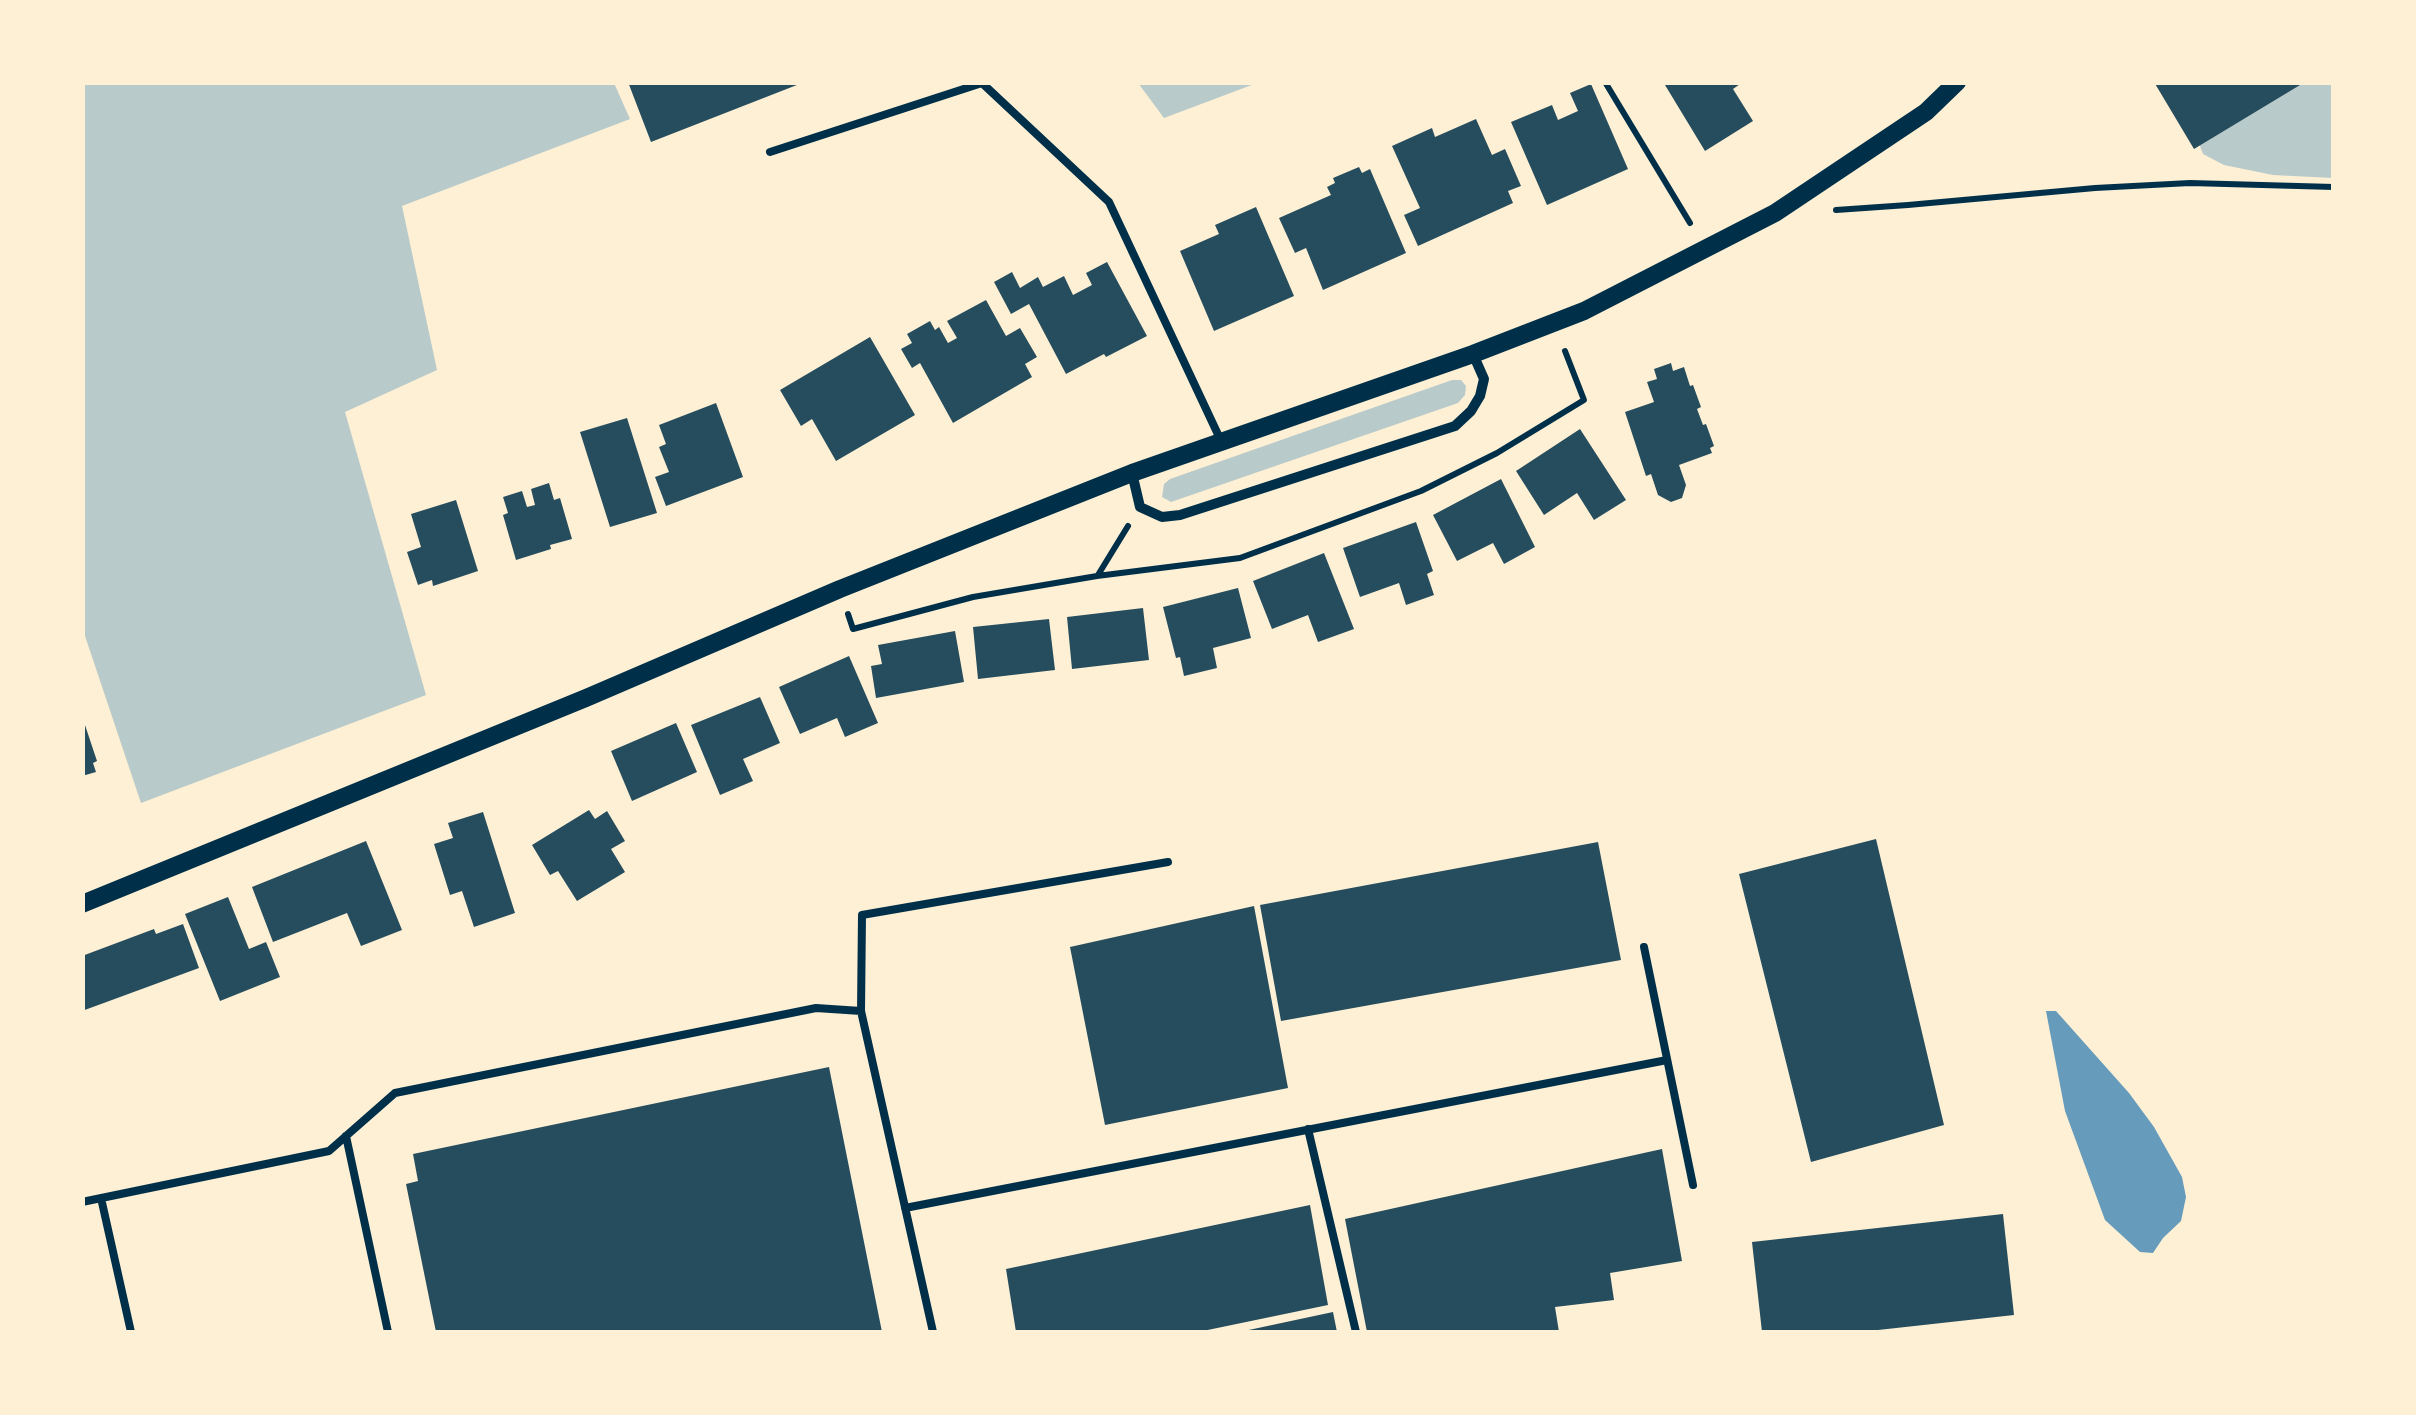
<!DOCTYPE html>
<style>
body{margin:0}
#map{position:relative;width:2416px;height:1415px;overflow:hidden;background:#fdf0d5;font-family:"Sofia Sans Condensed",sans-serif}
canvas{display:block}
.frame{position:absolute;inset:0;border:85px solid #fdf0d5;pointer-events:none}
</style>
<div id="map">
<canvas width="2416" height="1415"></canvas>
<div class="frame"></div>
</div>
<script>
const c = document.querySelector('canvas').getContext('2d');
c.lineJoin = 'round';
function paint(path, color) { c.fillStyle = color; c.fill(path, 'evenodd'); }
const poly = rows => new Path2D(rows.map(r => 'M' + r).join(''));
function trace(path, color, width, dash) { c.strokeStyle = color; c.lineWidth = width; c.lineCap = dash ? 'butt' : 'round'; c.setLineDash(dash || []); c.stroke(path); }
paint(poly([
 [82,83,614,83,630,119,402,206,437,370,345,412,426,695,141,803,83,630],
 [1138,83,1257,83,1164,118],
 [2278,83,2333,83,2333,178,2273,175,2224,165,2203,154,2195,133],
 [1452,380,1461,380,1466,386,1465,395,1458,403,1171,502,1162,497,1164,484,1170,479]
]), '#b9caca');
paint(poly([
 [2046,1011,2056,1011,2129,1093,2154,1127,2182,1177,2186,1197,2181,1221,2163,1238,2153,1253,2140,1252,2105,1220,2065,1111]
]), '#669bbc');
paint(poly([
 [628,82,802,82,802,83,651,142],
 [1669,82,1743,82,1733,89,1753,121,1705,151,1665,85],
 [2154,82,2305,82,2194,149],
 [1591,84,1628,169,1547,205,1511,122,1552,105,1558,120,1578,111,1570,93],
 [1476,119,1492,155,1505,149,1521,186,1508,191,1513,203,1418,246,1404,215,1420,208,1392,146,1432,128,1435,137],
 [1359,167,1362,173,1370,169,1406,253,1323,290,1306,248,1295,253,1279,218,1331,195,1327,187,1335,183,1333,178],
 [1256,207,1294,296,1214,331,1180,251,1219,234,1215,225],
 [1107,262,1147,336,1106,357,1104,354,1066,374,1029,304,1011,314,994,282,1012,272,1020,288,1038,277,1043,287,1064,276,1073,295,1092,285,1086,273],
 [986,300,1006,336,1020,328,1037,357,1025,364,1032,377,953,423,920,363,912,368,901,349,912,343,907,334,930,321,935,330,939,327,948,343,957,338,947,321],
 [870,337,915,415,836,461,812,419,801,426,780,390],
 [1671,363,1673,371,1684,367,1690,386,1693,385,1701,407,1697,409,1703,425,1706,424,1714,446,1710,448,1712,453,1679,465,1686,485,1682,498,1671,502,1658,495,1651,474,1646,476,1625,412,1654,402,1647,382,1657,379,1654,369],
 [716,403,743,477,666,506,655,477,669,472,659,447,666,444,659,425],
 [627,418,657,513,610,527,580,432],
 [1580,429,1626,500,1594,520,1577,493,1544,515,1516,471],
 [1501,479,1535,547,1504,564,1493,543,1457,561,1433,515],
 [549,483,554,500,560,498,572,539,550,545,551,549,516,560,503,515,508,513,503,497,522,491,527,507,535,505,531,489],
 [456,500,478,571,433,586,432,580,418,585,407,552,421,547,411,514],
 [1416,522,1433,571,1427,574,1434,595,1406,605,1399,583,1360,597,1343,548],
 [1324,553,1354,629,1318,642,1308,615,1272,629,1253,581],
 [1238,588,1251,638,1213,648,1217,668,1184,676,1180,657,1176,658,1163,607],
 [1143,608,1149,660,1072,669,1067,617],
 [1049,619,1055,670,978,679,973,627],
 [955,631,964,682,876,698,871,666,882,664,878,645],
 [849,656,878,723,845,737,837,718,800,734,779,687],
 [760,697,780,743,743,759,753,781,720,795,691,725],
 [82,716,97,761,93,763,96,772,82,776],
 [676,723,697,772,632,801,611,751],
 [589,810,595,819,607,811,625,841,611,849,625,872,577,901,558,871,550,875,532,845],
 [483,812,515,913,474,927,462,891,450,895,434,844,453,838,448,823],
 [1876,839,1944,1125,1811,1162,1739,874],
 [366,841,402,930,361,946,347,913,273,942,252,887],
 [1598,842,1621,960,1281,1021,1260,905],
 [228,897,249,949,266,942,280,977,220,1001,185,914],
 [1254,906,1288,1088,1105,1125,1070,947],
 [183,924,199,968,82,1011,82,956,154,929,156,934],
 [829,1067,882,1332,436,1332,406,1184,418,1181,413,1154],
 [1662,1149,1682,1261,1610,1273,1614,1300,1555,1307,1559,1332,1367,1332,1345,1219],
 [1310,1205,1328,1305,1198,1332,1016,1332,1006,1269],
 [2003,1214,2014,1315,1860,1332,1762,1332,1752,1242],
 [1333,1312,1337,1332,1244,1332,1244,1331]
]), '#264d5e');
trace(poly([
 [1605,82,1690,223],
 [1836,210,1908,205,2095,188,2190,183,2334,187],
 [1098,575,1128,526],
 [848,614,853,629,973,597,1097,576,1240,558,1421,491,1497,453,1584,400,1565,351]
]), '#003049', 6);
trace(poly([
 [770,152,982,83,1109,202,1222,443],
 [1644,947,1693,1185],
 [861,1011,862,915,1168,862],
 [1308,1129,1356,1332],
 [346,1136,388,1332],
 [101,1198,131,1332],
 [82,1202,329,1151,395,1093,816,1008,861,1011,933,1332],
 [905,1208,1667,1060]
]), '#003049', 8);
trace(poly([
 [1132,473,1140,507,1162,517,1180,515,1455,426,1471,411,1480,396,1484,379,1473,354]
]), '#003049', 10);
trace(poly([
 [82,904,586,698,840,589,1132,473,1473,354,1584,311,1775,213,1926,112,1957,82]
]), '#003049', 18);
</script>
